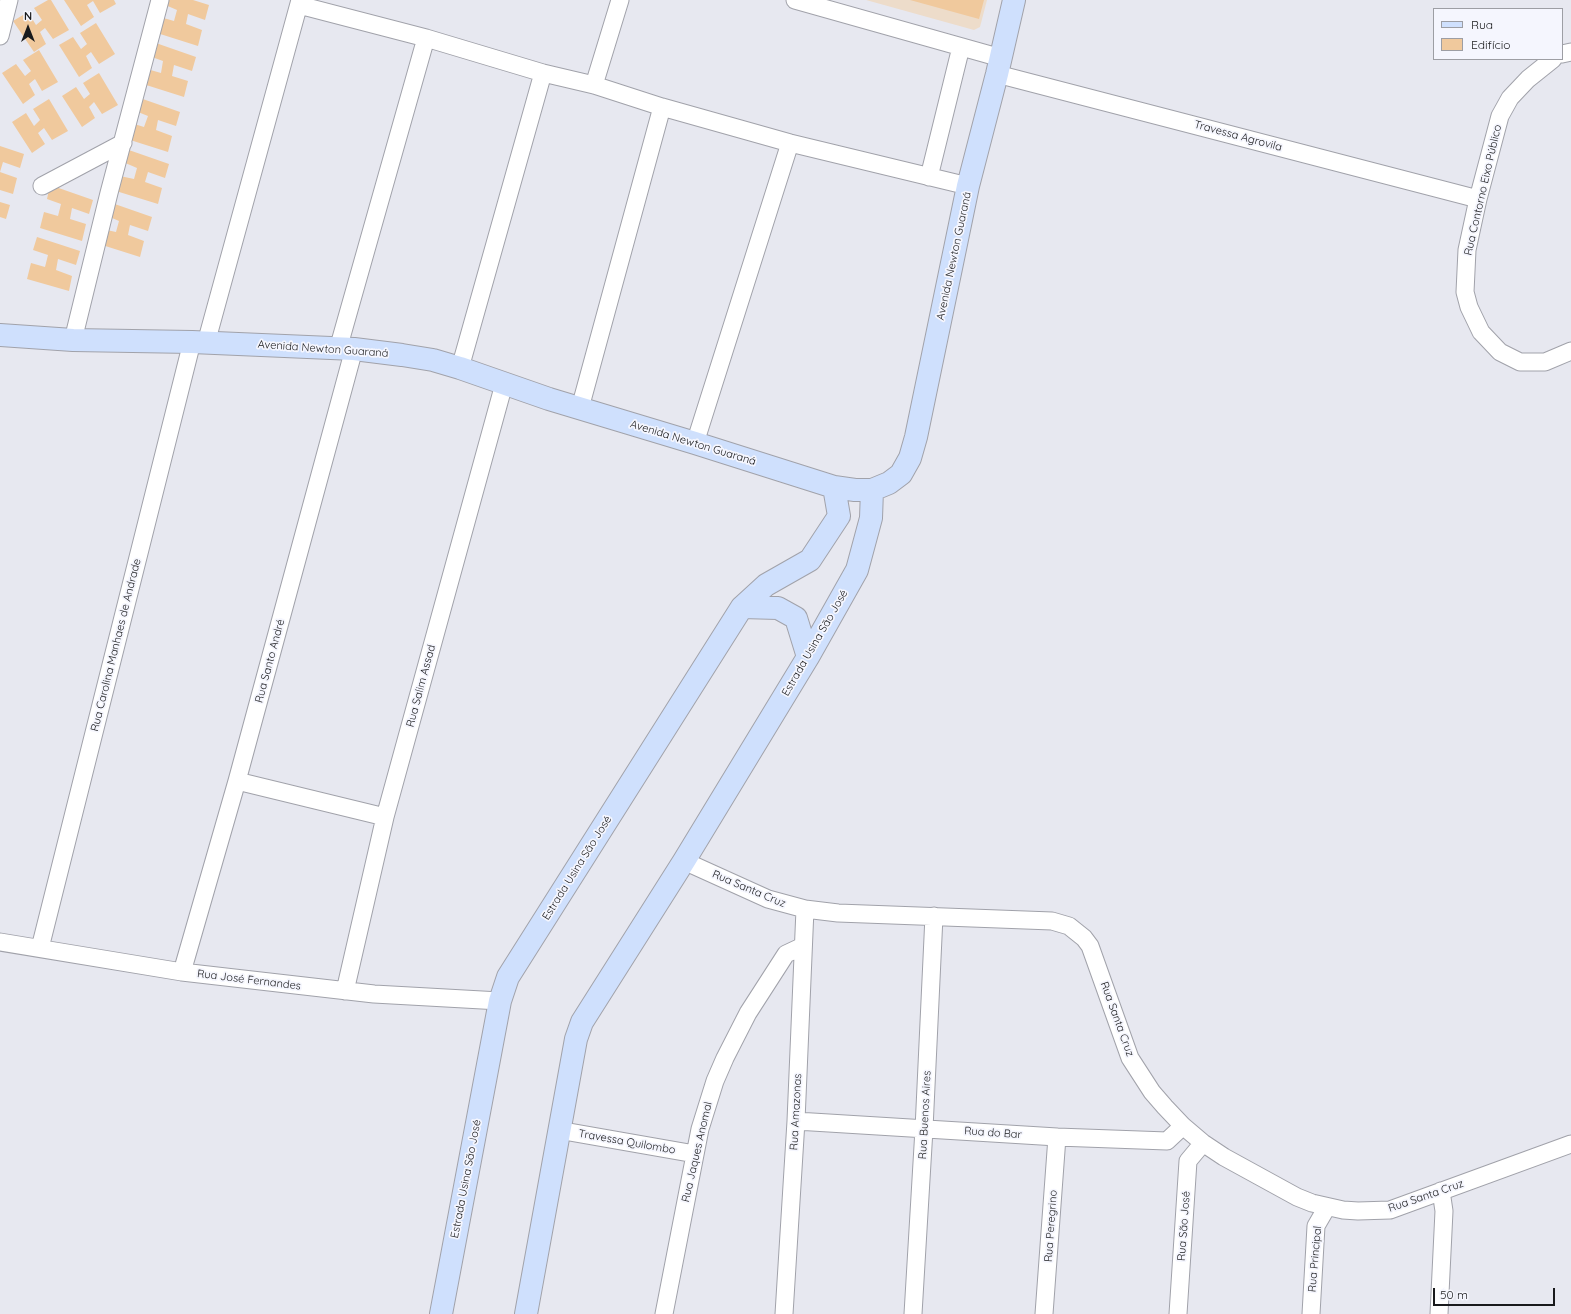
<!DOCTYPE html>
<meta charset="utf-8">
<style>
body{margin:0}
#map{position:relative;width:1571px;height:1314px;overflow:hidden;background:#e7e8f0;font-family:Quicksand,sans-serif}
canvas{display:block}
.legend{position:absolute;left:1433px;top:8px;width:130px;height:52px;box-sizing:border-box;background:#f5f6fe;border:1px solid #9d9ea4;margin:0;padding:5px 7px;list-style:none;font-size:12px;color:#191a1c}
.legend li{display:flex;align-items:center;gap:8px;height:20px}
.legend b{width:20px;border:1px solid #9d9ea4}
.north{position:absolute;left:8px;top:8px;width:40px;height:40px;-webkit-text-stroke:3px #f5f6fe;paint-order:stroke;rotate:0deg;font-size:11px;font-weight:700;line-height:16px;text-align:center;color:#191a1c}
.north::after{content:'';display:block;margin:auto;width:14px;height:18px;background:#191a1c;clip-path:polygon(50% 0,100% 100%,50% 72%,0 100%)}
.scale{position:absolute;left:1433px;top:1288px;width:122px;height:18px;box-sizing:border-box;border:2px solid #191a1c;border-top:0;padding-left:5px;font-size:12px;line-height:14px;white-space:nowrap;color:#191a1c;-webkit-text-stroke:3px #f5f6fe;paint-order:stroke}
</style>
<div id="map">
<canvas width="1571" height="1314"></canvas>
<ul class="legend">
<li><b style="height:5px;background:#cfe0fd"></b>Rua</li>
<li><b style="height:11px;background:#f0c99d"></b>Edifício</li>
</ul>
<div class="north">N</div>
<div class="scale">50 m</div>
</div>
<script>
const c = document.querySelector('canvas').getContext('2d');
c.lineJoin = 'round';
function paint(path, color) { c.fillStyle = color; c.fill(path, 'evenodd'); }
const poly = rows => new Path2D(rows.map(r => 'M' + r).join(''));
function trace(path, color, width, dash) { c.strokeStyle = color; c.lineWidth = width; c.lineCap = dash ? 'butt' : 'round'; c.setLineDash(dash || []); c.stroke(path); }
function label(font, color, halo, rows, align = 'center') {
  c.font = font + ' Quicksand,sans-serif'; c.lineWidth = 3.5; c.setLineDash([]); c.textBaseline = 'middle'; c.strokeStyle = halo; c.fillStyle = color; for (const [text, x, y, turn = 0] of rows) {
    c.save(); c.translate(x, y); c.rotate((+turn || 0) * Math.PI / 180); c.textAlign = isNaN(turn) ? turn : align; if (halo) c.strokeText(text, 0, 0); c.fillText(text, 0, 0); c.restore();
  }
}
paint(poly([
 [866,0,987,0,980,27,974,30]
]), '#eddcca');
paint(poly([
 [48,0,51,0,69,30,53,39,45,28,40,32,46,44,34,52,13,21,28,12,36,25,42,20,34,8],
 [64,0,114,0,116,4,100,13,93,1,87,5,94,17,81,26],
 [164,0,193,0,209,5,205,20,188,14,186,24,202,30,198,46,157,33,160,17,174,21,177,10,163,4],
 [910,0,984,0,979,19],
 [96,23,115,54,99,64,91,52,86,56,92,68,79,77,59,45,73,37,81,49,87,44,80,33],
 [153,42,196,57,192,71,174,65,172,76,188,81,184,97,143,84,147,69,161,73,163,61,149,56],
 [39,50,58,82,42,91,35,79,29,84,35,95,23,104,2,73,16,64,25,76,31,71,23,60],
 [99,73,118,105,102,114,94,102,89,107,95,118,82,127,62,96,76,87,84,99,90,94,83,83],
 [137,97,180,112,176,126,158,120,156,130,172,136,168,152,127,139,131,123,144,127,148,116,133,110],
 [49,99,68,131,52,140,44,128,38,133,45,144,32,153,12,122,26,113,34,126,40,120,33,109],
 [0,146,24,154,20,168,3,162,0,172],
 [126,149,169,164,165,178,148,172,145,182,162,188,158,204,116,191,120,176,134,179,137,168,123,162],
 [0,172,17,178,13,194,0,190],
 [50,185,93,200,89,214,72,208,70,219,86,224,82,241,40,228,44,212,58,216,61,204,47,199],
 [0,202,10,205,6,219,0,217],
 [109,202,152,217,148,231,130,225,128,235,144,241,140,257,99,244,102,229,116,232,119,221,105,215],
 [37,237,80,251,76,265,58,259,56,270,72,276,69,291,27,279,31,263,45,267,48,255,33,250]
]), '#f0c99d');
const street = poly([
 [795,0,1001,58],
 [299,5,426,38,543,73,594,85,662,107,790,143,968,186],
 [0,36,9,0],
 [1562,54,1571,52],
 [1553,59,1528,79,1510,98,1500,116,1478,199,1467,250,1465,292,1469,307,1481,332,1500,352,1520,362,1545,362,1571,351],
 [997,74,1478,199],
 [594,85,620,0],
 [929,177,961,47],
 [42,186,123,143],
 [73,340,109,193,160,0],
 [206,343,300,0],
 [338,349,426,38],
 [460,368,543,73],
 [580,408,662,107],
 [695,443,790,143],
 [237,781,385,817],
 [684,861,768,899,805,909,838,913,1052,921,1069,926,1084,938,1090,946,1130,1058,1152,1092,1165,1107,1183,1126,1203,1143,1224,1157,1297,1197,1312,1203,1343,1210,1358,1211,1390,1210,1571,1144],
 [0,942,182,972,374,994,500,1001],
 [40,948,192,342],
 [182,972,237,781,354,349],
 [345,991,385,817,504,384],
 [796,1121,1057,1137,1167,1141,1183,1126],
 [558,1130,695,1154],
 [664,1314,700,1129,715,1081,725,1058,748,1013,786,954,803,946],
 [784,1314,796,1121,805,909],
 [913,1314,924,1129,934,916],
 [1044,1314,1057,1137],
 [1178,1314,1188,1161,1203,1143],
 [1311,1314,1316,1226,1327,1207],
 [1439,1314,1444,1211,1441,1191]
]);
const secondary = poly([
 [0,335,73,340,192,342,354,349,402,355,433,360,460,368,549,399,695,443,834,487,855,490,872,490,889,483,901,474,910,458,916,437,968,186,997,74,1014,0],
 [742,607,778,608,796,618,808,657],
 [441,1314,500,1001,508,977,742,607,766,585,810,560,839,516,834,487],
 [526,1314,576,1039,582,1022,684,861,808,657,857,570,871,518,872,490]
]);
trace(street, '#a1a2aa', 19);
trace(secondary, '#a1a2aa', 24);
trace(street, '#fff', 17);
trace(secondary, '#cfe0fd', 22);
label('11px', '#191a1c', '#f5f6fe', [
 ["Travessa Agrovila",1238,136,15],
 ["Rua Contorno Eixo Público",1483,190,-77],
 ["Avenida Newton Guaraná",954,256,-78],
 ["Avenida Newton Guaraná",323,349,4],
 ["Avenida Newton Guaraná",693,443,17],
 ["Estrada Usina São José",815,643,-60],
 ["Rua Carolina Manhaes de Andrade",116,645,-76],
 ["Rua Santo André",270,661,-75],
 ["Rua Salim Assad",421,686,-75],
 ["Estrada Usina São José",577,868,-58],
 ["Rua Santa Cruz",749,889,23],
 ["Rua José Fernandes",249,980,7],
 ["Rua Santa Cruz",1117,1019,70],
 ["Rua Amazonas",796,1112,-87],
 ["Rua Buenos Aires",925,1115,-87],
 ["Rua do Bar",993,1133,4],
 ["Travessa Quilombo",627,1142,10],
 ["Rua Jaques Anomal",697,1152,-77],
 ["Estrada Usina São José",466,1179,-79],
 ["Rua Santa Cruz",1426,1196,-19],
 ["Rua Peregrino",1051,1226,-86],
 ["Rua São José",1184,1226,-86],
 ["Rua Principal",1315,1259,-85]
]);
</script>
